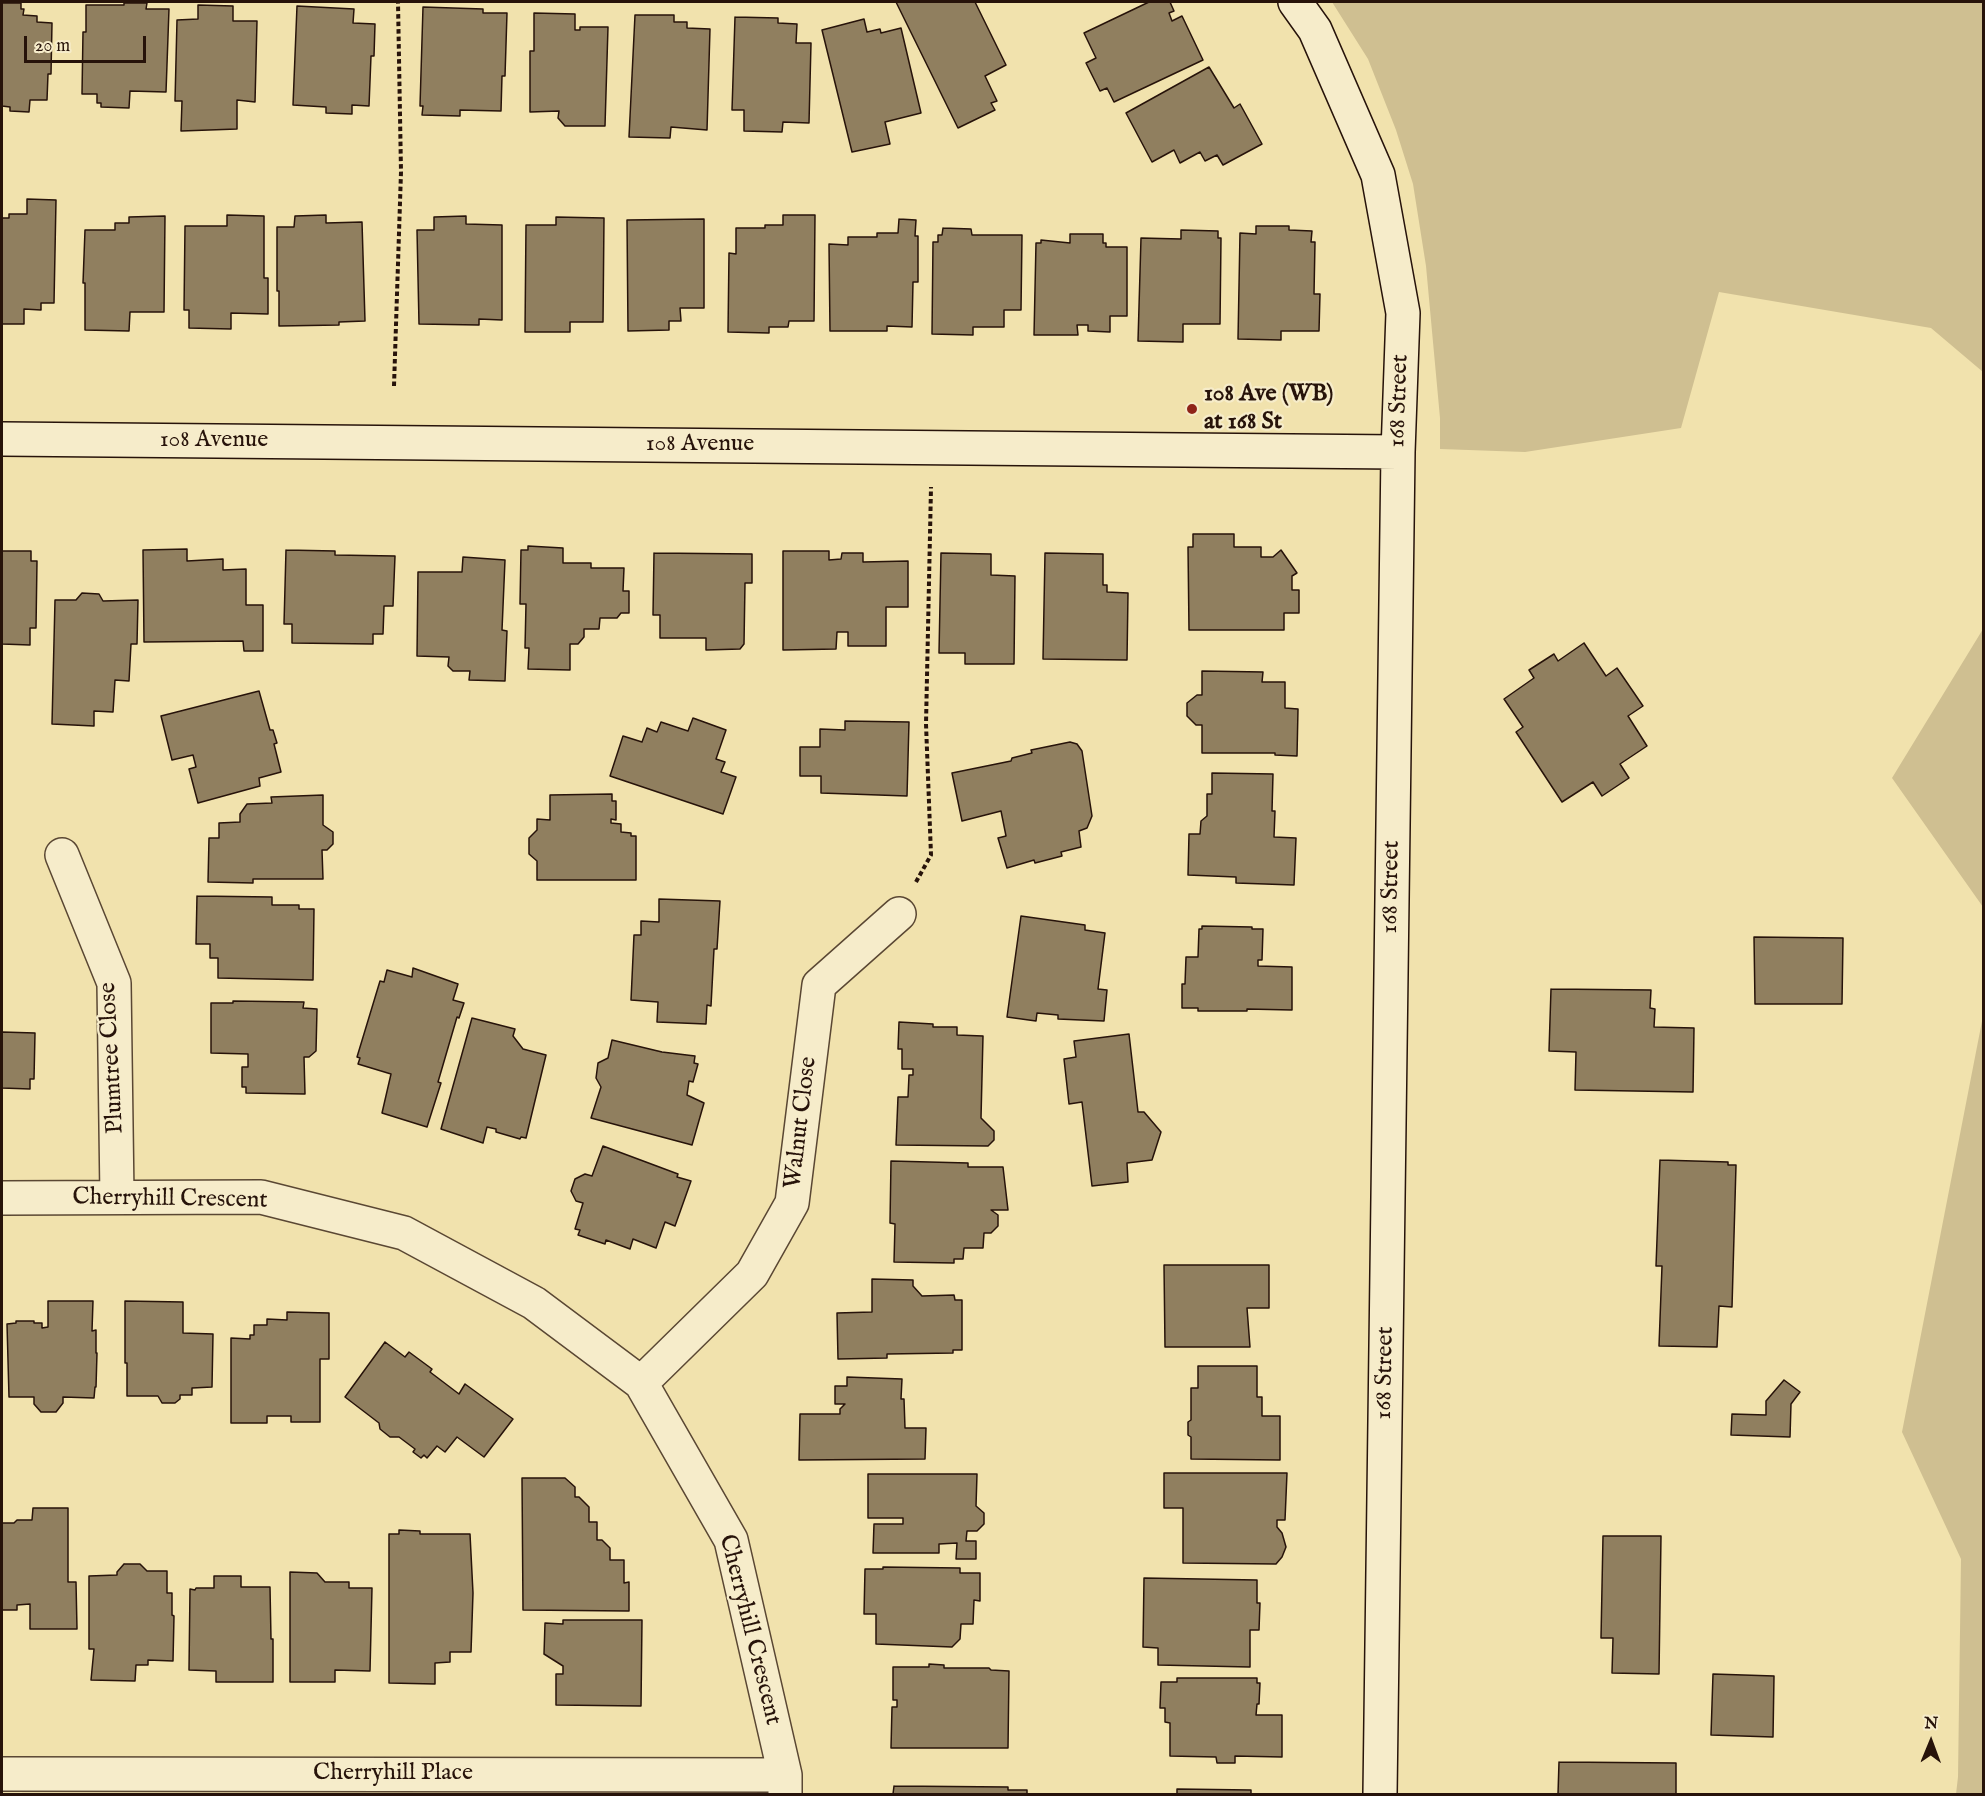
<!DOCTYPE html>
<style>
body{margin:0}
#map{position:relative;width:1985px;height:1796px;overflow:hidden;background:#f1e2ad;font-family:"IM FELL English",serif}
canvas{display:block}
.frame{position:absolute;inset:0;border:3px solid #27130a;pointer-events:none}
.north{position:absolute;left:1901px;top:1712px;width:60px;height:60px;-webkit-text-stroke:4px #f6ecca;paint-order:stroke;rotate:1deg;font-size:16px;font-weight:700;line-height:24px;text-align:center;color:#27130a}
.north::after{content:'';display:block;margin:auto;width:21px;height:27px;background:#27130a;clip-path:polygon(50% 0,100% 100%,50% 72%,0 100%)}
.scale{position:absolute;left:24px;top:36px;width:122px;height:27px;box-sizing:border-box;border:3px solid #27130a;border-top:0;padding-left:8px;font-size:18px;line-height:21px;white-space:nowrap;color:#27130a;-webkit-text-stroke:4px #f6ecca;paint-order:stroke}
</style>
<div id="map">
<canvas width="1985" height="1796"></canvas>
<div class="frame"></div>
<div class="north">N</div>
<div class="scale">20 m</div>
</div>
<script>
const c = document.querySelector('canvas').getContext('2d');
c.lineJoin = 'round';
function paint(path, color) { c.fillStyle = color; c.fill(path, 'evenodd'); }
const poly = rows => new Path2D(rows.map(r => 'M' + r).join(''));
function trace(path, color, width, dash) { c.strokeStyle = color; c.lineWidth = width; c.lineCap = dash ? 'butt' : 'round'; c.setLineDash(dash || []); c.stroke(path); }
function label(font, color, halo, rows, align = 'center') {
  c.font = font + ' "IM FELL English",serif'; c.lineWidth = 4.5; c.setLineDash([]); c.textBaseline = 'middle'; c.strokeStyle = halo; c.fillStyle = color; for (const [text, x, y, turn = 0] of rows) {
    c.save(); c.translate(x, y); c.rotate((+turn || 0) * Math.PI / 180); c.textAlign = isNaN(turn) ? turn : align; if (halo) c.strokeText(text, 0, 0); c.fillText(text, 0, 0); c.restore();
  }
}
paint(poly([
 [1332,2,1983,2,1983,372,1931,328,1719,292,1681,428,1525,452,1440,449,1440,418,1426,266,1413,184,1396,130,1368,59],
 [1983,629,1983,907,1892,778],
 [1983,1016,1984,1794,1956,1794,1958,1777,1961,1559,1902,1432]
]), '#cfbf91');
const building = poly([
 [896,2,975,2,1006,65,985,76,997,101,991,103,995,110,958,128,896,2],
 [1149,2,1170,2,1174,11,1169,13,1172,21,1182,16,1203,60,1114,102,1107,88,1100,91,1086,63,1096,58,1084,33,1149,2],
 [2,3,21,3,21,9,24,9,23,15,37,16,37,22,52,23,51,74,48,74,47,100,30,100,29,112,10,111,10,107,2,106,2,3],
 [124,3,147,3,146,9,169,9,166,92,130,91,129,108,101,107,101,103,97,103,97,94,82,94,83,32,86,32,86,5,124,5,124,3],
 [198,5,233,6,233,21,257,21,255,102,237,100,237,129,181,131,182,101,175,101,177,20,198,19,198,5],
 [297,6,354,9,353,23,375,24,374,56,371,56,369,106,352,105,352,114,326,113,326,107,293,105,297,6],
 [423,7,483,9,483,13,507,13,505,76,502,76,501,111,460,110,460,116,422,115,423,106,420,106,423,7],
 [534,13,575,14,575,30,580,30,580,27,608,27,605,126,565,126,558,118,559,111,530,112,530,51,534,51,534,13],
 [635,15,674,15,674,22,687,22,687,28,710,29,707,130,671,127,670,138,629,137,635,15],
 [735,17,778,18,778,23,797,24,796,43,811,43,809,123,783,122,782,132,744,131,744,110,732,110,735,17],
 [864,19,867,32,880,29,881,33,901,28,921,113,885,122,890,144,852,152,822,30,864,19],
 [1209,67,1234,108,1240,104,1262,144,1223,165,1217,155,1205,161,1200,152,1180,163,1174,150,1152,162,1126,113,1209,67],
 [27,199,56,200,54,303,41,303,41,310,24,309,24,324,2,324,2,218,9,218,9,214,27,214,27,199],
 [227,215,264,216,264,278,268,278,268,314,231,313,231,329,189,328,189,310,184,310,185,226,227,226,227,215],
 [326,215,326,223,362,222,365,321,339,322,339,325,279,326,279,291,277,291,277,227,294,227,295,216,326,215],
 [783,215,815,215,814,321,789,321,788,327,769,327,769,333,728,332,729,253,736,254,736,228,765,228,765,225,783,225,783,215],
 [165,216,164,312,130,312,129,331,85,330,85,283,83,283,85,230,115,230,115,223,129,223,129,217,165,216],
 [466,216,466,224,502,225,502,320,479,319,479,325,419,324,417,230,434,230,434,217,466,216],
 [556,217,604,218,603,322,570,322,570,332,525,332,526,225,556,225,556,217],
 [704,219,704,308,680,308,681,321,669,321,669,330,628,331,627,220,704,219],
 [899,219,916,220,915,236,918,236,918,282,913,282,912,327,887,326,887,331,830,331,829,244,848,245,848,237,877,237,877,233,898,233,899,219],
 [1256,226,1289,226,1289,230,1312,231,1311,242,1315,242,1314,294,1320,294,1319,331,1281,331,1281,340,1238,339,1240,233,1256,234,1256,226],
 [943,228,971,229,972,235,1022,235,1021,310,1004,310,1004,327,973,327,973,335,932,334,933,242,938,242,938,235,942,235,943,228],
 [1181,230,1218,231,1218,238,1221,238,1220,324,1183,324,1183,342,1138,341,1141,238,1181,239,1181,230],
 [1070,234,1103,234,1103,243,1106,243,1106,247,1127,247,1127,316,1110,316,1110,332,1088,331,1088,325,1077,325,1078,335,1034,335,1036,243,1041,243,1041,240,1070,243,1070,234],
 [1193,534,1234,534,1234,547,1261,547,1261,557,1273,557,1281,550,1297,573,1292,576,1292,590,1299,590,1299,613,1284,613,1284,630,1189,630,1188,547,1193,547,1193,534],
 [528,546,563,548,563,563,591,563,591,568,624,568,623,591,629,591,629,613,621,613,617,618,600,618,599,629,584,629,584,637,578,644,570,644,570,670,528,669,529,648,525,648,526,604,520,604,521,550,528,550,528,546],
 [187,549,187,561,223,559,223,570,246,569,246,605,263,605,263,651,244,651,243,641,144,642,143,550,187,549],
 [286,550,335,551,335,555,395,556,393,606,384,606,383,634,373,634,373,644,292,643,292,624,284,624,286,550],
 [2,551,31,551,31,561,37,561,36,628,30,628,30,645,2,644,2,551],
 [783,551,829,551,829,560,841,559,842,553,863,553,863,562,908,561,908,607,886,607,886,646,848,646,848,632,837,632,836,649,783,650,783,551],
 [654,553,752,554,752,583,745,583,744,644,740,649,706,650,706,638,660,638,660,615,653,615,654,553],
 [941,553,991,554,991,575,1015,576,1014,664,965,664,965,653,939,653,941,553],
 [1045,553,1103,554,1103,585,1107,585,1107,592,1128,593,1127,660,1043,659,1045,553],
 [463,557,505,560,502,630,507,631,505,681,469,680,470,671,453,671,448,666,449,657,417,656,418,572,462,572,463,557],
 [82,593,99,594,103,601,138,600,137,644,131,644,129,681,115,680,113,712,94,711,94,726,52,724,55,600,76,600,82,593],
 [1584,643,1606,676,1617,668,1643,706,1628,716,1647,746,1620,764,1629,778,1602,796,1593,782,1562,802,1516,732,1523,727,1504,699,1534,678,1529,670,1554,654,1558,661,1584,643],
 [1202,671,1263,672,1262,682,1285,682,1285,708,1298,709,1297,756,1275,755,1275,753,1202,753,1202,725,1196,725,1187,716,1187,703,1197,695,1202,695,1202,671],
 [259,691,270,730,273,730,277,743,274,744,281,772,259,778,260,786,198,803,189,769,196,767,193,755,172,760,161,716,259,691],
 [693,718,726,730,716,759,725,762,721,772,736,777,723,814,610,776,623,736,642,742,647,728,657,732,661,722,688,731,693,718],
 [845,721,909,722,907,796,821,793,821,776,800,776,800,747,820,747,820,729,845,730,845,721],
 [1070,742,1077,744,1082,751,1092,816,1087,828,1079,831,1081,847,1061,852,1062,856,1035,863,1034,860,1007,868,998,838,1006,836,1001,811,962,821,952,773,1011,761,1012,758,1032,753,1031,750,1070,742],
 [1212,773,1273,774,1272,811,1275,811,1274,837,1296,838,1294,885,1236,883,1236,877,1188,875,1189,834,1200,834,1201,821,1207,816,1207,794,1212,794,1212,773],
 [612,794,612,801,616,801,616,820,611,819,611,823,621,824,621,832,631,833,631,836,636,836,636,880,537,880,537,861,529,854,529,838,537,830,537,819,550,820,550,795,612,794],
 [323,795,323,825,333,832,333,844,327,850,322,850,323,879,253,879,253,883,208,882,209,838,219,838,219,823,240,822,240,814,247,804,272,803,271,797,323,795],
 [197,896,272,897,272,905,299,905,299,909,314,909,313,980,218,978,218,958,210,958,210,944,196,944,197,896],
 [659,899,720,901,717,949,714,949,711,1006,707,1005,706,1024,657,1022,658,1002,631,1000,634,935,641,935,641,921,659,922,659,899],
 [1021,916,1085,925,1085,930,1105,933,1098,989,1107,990,1104,1021,1058,1019,1058,1015,1037,1013,1036,1021,1007,1017,1021,916],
 [1202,926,1252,927,1252,929,1263,929,1262,960,1258,960,1258,966,1292,967,1292,1010,1247,1009,1247,1011,1198,1011,1198,1008,1182,1008,1182,984,1185,984,1186,957,1198,957,1199,929,1202,929,1202,926],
 [1754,937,1843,938,1842,1004,1755,1004,1754,937],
 [413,968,458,984,453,1000,464,1003,459,1018,457,1017,438,1082,441,1083,427,1127,382,1113,391,1074,358,1064,360,1058,357,1057,380,981,384,982,387,970,412,977,413,968],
 [1551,989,1651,990,1650,1008,1655,1009,1654,1027,1694,1028,1693,1092,1575,1090,1576,1052,1549,1051,1551,989],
 [233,1001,304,1002,303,1008,317,1009,316,1051,309,1057,304,1057,305,1094,246,1093,246,1087,242,1087,242,1067,248,1067,248,1054,211,1053,211,1003,233,1003,233,1001],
 [472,1018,515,1029,513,1036,523,1049,546,1055,526,1138,521,1137,520,1139,496,1132,496,1129,487,1127,483,1143,441,1129,472,1018],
 [899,1022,933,1024,933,1027,957,1027,957,1035,983,1036,981,1118,994,1131,994,1140,988,1146,896,1145,898,1097,908,1097,909,1075,913,1075,913,1069,902,1069,902,1049,898,1049,899,1022],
 [2,1032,35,1033,34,1079,30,1079,30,1089,2,1088,2,1032],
 [1129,1034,1138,1112,1144,1112,1161,1132,1152,1160,1127,1163,1128,1182,1092,1186,1082,1102,1069,1104,1064,1059,1076,1057,1074,1041,1129,1034],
 [612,1040,662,1052,695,1056,694,1063,698,1064,693,1082,689,1081,687,1095,704,1103,692,1145,591,1118,601,1087,596,1078,598,1063,608,1058,612,1040],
 [603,1146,678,1174,677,1177,691,1181,675,1226,665,1222,656,1248,633,1239,630,1249,606,1240,605,1244,578,1235,580,1230,575,1229,583,1203,576,1201,571,1191,575,1179,585,1174,592,1176,603,1146],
 [1660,1160,1728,1162,1728,1165,1736,1165,1732,1307,1719,1306,1717,1347,1659,1346,1662,1266,1656,1266,1660,1160],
 [891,1161,968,1163,968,1167,1003,1167,1008,1210,991,1210,998,1215,998,1226,991,1233,984,1233,983,1248,964,1248,963,1259,954,1259,954,1263,894,1262,895,1224,890,1223,891,1161],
 [1164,1265,1269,1265,1269,1308,1247,1308,1250,1347,1165,1347,1164,1265],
 [872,1279,913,1280,913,1286,922,1296,954,1295,955,1300,962,1300,962,1350,953,1350,953,1353,887,1354,887,1358,838,1359,837,1313,872,1312,872,1279],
 [48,1301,93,1301,92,1331,96,1330,96,1353,97,1353,96,1387,95,1387,94,1398,63,1397,63,1403,56,1412,41,1412,34,1404,34,1397,9,1397,7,1324,16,1323,16,1321,34,1321,34,1323,42,1323,42,1328,48,1327,48,1301],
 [125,1301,183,1302,183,1333,213,1334,212,1387,192,1388,192,1395,180,1395,180,1399,175,1403,162,1403,158,1396,127,1396,127,1363,125,1363,125,1301],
 [287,1312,329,1313,329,1359,320,1359,320,1422,291,1422,291,1416,267,1416,267,1423,231,1423,231,1338,250,1339,250,1335,254,1335,254,1325,267,1325,267,1319,287,1320,287,1312],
 [385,1342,405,1357,409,1352,432,1369,430,1372,459,1394,465,1384,513,1419,484,1457,457,1437,445,1452,437,1446,427,1458,424,1455,421,1458,413,1452,415,1449,399,1437,390,1437,380,1429,379,1423,345,1397,385,1342],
 [1198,1366,1257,1366,1257,1397,1262,1397,1262,1416,1280,1416,1280,1460,1191,1459,1191,1437,1188,1435,1188,1422,1191,1420,1191,1388,1198,1388,1198,1366],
 [847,1377,902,1379,901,1399,904,1399,905,1428,926,1428,925,1459,799,1460,800,1414,840,1414,840,1409,845,1404,835,1404,835,1386,847,1386,847,1377],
 [1784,1380,1800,1392,1791,1404,1790,1437,1731,1435,1732,1414,1766,1415,1766,1401,1784,1380],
 [1164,1473,1287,1473,1285,1520,1277,1520,1277,1527,1282,1533,1286,1547,1282,1557,1276,1564,1183,1563,1183,1508,1164,1508,1164,1473],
 [868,1474,977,1474,976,1506,984,1513,984,1524,977,1531,967,1531,966,1541,976,1541,976,1559,956,1559,957,1543,939,1544,939,1553,873,1553,874,1524,903,1524,903,1518,868,1518,868,1474],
 [522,1478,565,1478,575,1487,575,1497,579,1497,589,1507,589,1522,597,1522,597,1540,602,1540,610,1548,610,1560,624,1560,624,1583,629,1582,629,1611,523,1610,522,1478],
 [33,1508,68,1508,68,1582,76,1582,77,1629,30,1629,30,1604,17,1605,17,1610,2,1610,2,1523,14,1523,17,1520,32,1520,33,1508],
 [399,1530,420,1531,420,1534,470,1534,473,1593,471,1652,450,1652,450,1662,435,1663,435,1684,389,1683,389,1534,399,1534,399,1530],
 [1603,1536,1661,1536,1659,1674,1612,1673,1613,1638,1601,1638,1603,1536],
 [124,1564,140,1564,147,1571,167,1571,167,1593,172,1593,172,1615,174,1616,173,1661,148,1660,148,1665,136,1665,135,1681,91,1680,94,1649,89,1649,89,1576,117,1575,117,1572,124,1564],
 [883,1567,960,1568,960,1573,980,1573,980,1601,974,1600,973,1624,961,1624,960,1639,952,1647,876,1644,876,1614,864,1614,865,1569,883,1569,883,1567],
 [290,1572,317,1573,325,1582,349,1582,349,1588,372,1588,370,1671,335,1670,335,1682,290,1682,290,1572],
 [214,1576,241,1576,241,1587,270,1587,271,1639,273,1639,273,1682,216,1682,216,1671,189,1670,190,1589,195,1590,196,1588,214,1588,214,1576],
 [1144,1578,1257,1580,1257,1603,1260,1603,1259,1630,1250,1630,1250,1667,1158,1665,1158,1648,1143,1647,1144,1578],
 [563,1620,642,1620,641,1706,556,1705,556,1674,563,1674,563,1666,544,1654,545,1623,563,1624,563,1620],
 [929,1664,944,1665,944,1668,989,1668,991,1670,1009,1671,1008,1748,891,1748,892,1707,897,1707,897,1700,893,1700,893,1667,929,1667,929,1664],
 [1713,1674,1774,1676,1773,1737,1711,1735,1713,1674],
 [1177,1678,1257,1678,1257,1683,1260,1683,1259,1704,1257,1704,1256,1715,1282,1715,1282,1757,1235,1756,1235,1763,1217,1763,1216,1757,1170,1756,1170,1723,1165,1722,1165,1708,1160,1708,1161,1682,1177,1682,1177,1678],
 [1559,1762,1676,1763,1676,1794,1558,1794,1559,1762],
 [894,1786,1008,1787,1008,1790,1027,1790,1027,1794,893,1794,894,1786],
 [1177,1789,1251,1790,1251,1794,1177,1794,1177,1789]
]);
paint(building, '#907f5f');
trace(building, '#27130a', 1.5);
const street = poly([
 [62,855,114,983,117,1197],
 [2,1198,261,1197,404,1233,534,1303,641,1383,731,1540,785,1775,785,1794],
 [641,1383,752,1274,792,1203,819,985,899,914],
 [2,1774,785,1775]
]);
const secondary = poly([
 [1295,2,1315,30,1378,175,1403,313,1398,452,1380,1794],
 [2,439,1398,452]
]);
trace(street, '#5a4733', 36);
trace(secondary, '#27130a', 36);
trace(poly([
 [394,386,401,172,398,2],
 [916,882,931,855,926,724,931,487]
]), '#27130a', 4, [4.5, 3]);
trace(street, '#f6ecca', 33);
trace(secondary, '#f6ecca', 33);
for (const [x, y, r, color] of [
 [1192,409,6,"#8f2418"]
]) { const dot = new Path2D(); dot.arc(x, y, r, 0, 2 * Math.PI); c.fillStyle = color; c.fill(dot); trace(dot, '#f6ecca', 2); }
label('bold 24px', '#27130a', '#f6ecca', [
 ["108 Ave (WB)",1204,395],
 ["at 168 St",1204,423]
], 'left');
label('24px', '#27130a', '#f6ecca', [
 ["168 Street",1400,401,-88],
 ["108 Avenue",214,441],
 ["108 Avenue",700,445],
 ["168 Street",1392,887,-89],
 ["Plumtree Close",113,1058,-93],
 ["Walnut Close",802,1123,-83],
 ["Cherryhill Crescent",170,1200,1],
 ["168 Street",1386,1373,-89],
 ["Cherryhill Crescent",749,1630,76],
 ["Cherryhill Place",393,1774]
]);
</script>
